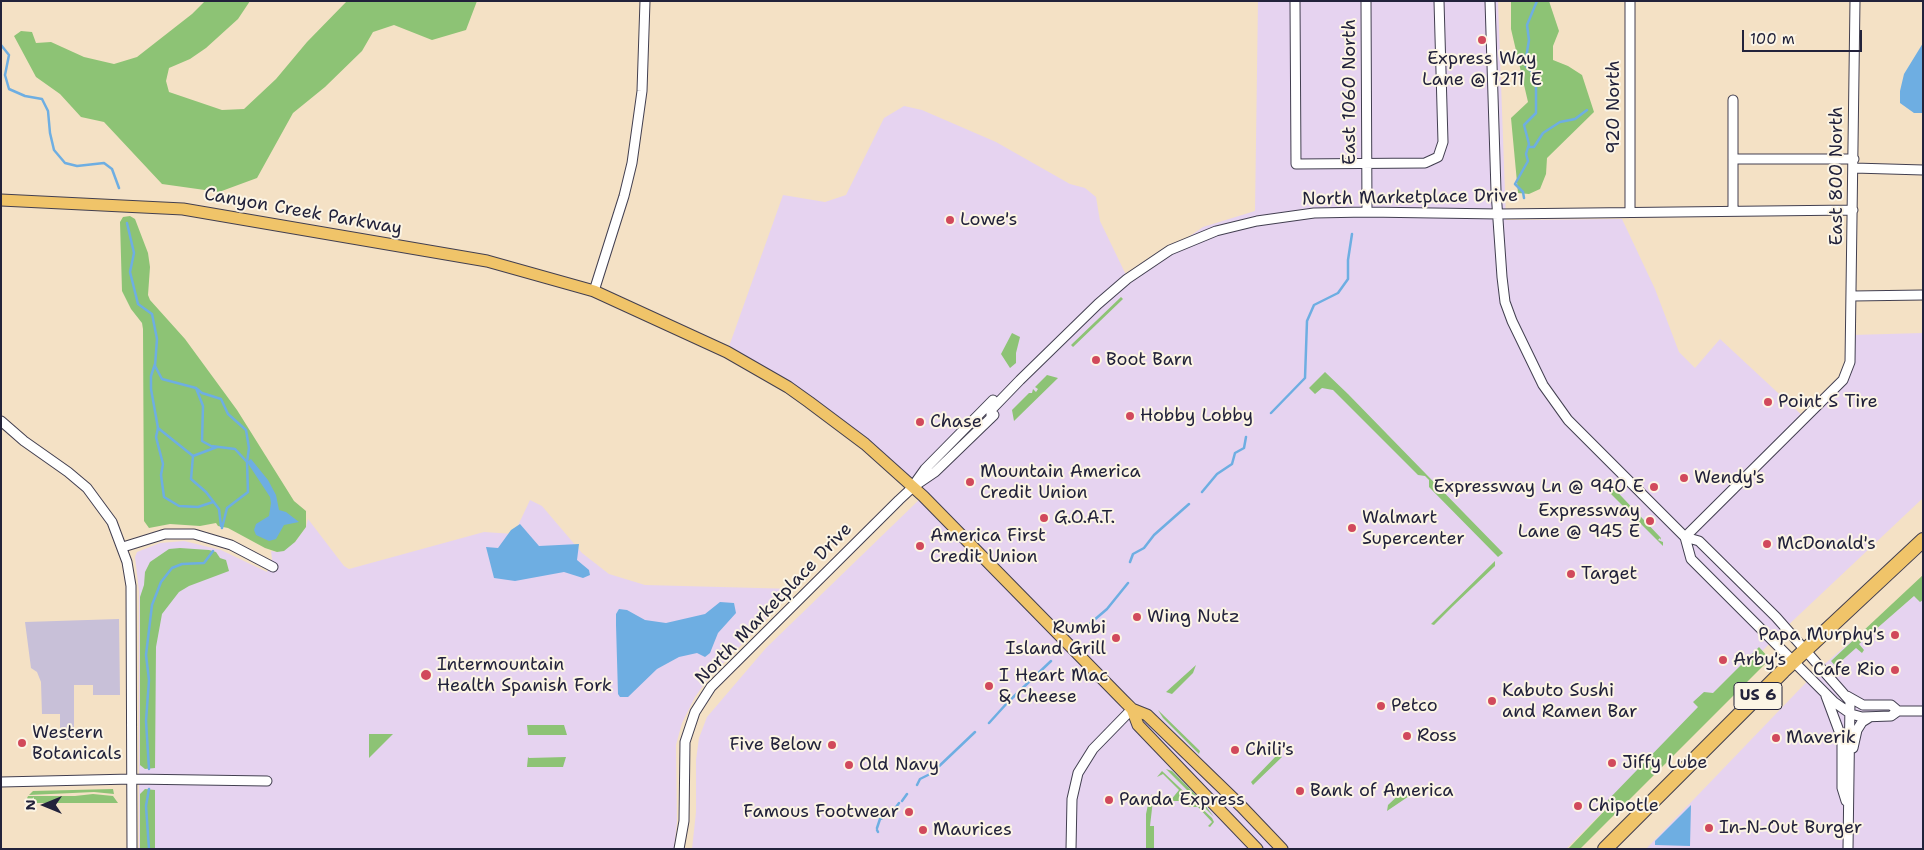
<!DOCTYPE html>
<style>
body{margin:0}
#map{position:relative;width:1924px;height:850px;overflow:hidden;background:#f4e1c5;font-family:"Shantell Sans",sans-serif}
canvas{display:block}
.frame{position:absolute;inset:0;border:2px solid #22223b;pointer-events:none}
.north{position:absolute;left:20px;top:780px;width:50px;height:50px;-webkit-text-stroke:4px #fcf5e5;paint-order:stroke;rotate:270deg;font-size:14px;font-weight:700;line-height:20px;text-align:center;color:#22223b}
.north::after{content:'';display:block;margin:auto;width:18px;height:22px;background:#22223b;clip-path:polygon(50% 0,100% 100%,50% 72%,0 100%)}
.scale{position:absolute;left:1742px;top:30px;width:120px;height:22px;box-sizing:border-box;border:2px solid #22223b;border-top:0;padding-left:6px;font-size:15px;line-height:18px;white-space:nowrap;color:#22223b;-webkit-text-stroke:4px #fcf5e5;paint-order:stroke}
</style>
<div id="map">
<canvas width="1924" height="850"></canvas>
<div class="frame"></div>
<div class="north">N</div>
<div class="scale">100 m</div>
</div>
<script>
const c = document.querySelector('canvas').getContext('2d');
c.lineJoin = 'round';
function paint(path, color) { c.fillStyle = color; c.fill(path, 'evenodd'); }
const poly = rows => new Path2D(rows.map(r => 'M' + r).join(''));
function trace(path, color, width, dash) { c.strokeStyle = color; c.lineWidth = width; c.lineCap = dash ? 'butt' : 'round'; c.setLineDash(dash || []); c.stroke(path); }
function label(font, color, halo, rows, align = 'center') {
  c.font = font + ' "Shantell Sans",sans-serif'; c.lineWidth = 4; c.setLineDash([]); c.textBaseline = 'middle'; c.strokeStyle = halo; c.fillStyle = color; for (const [text, x, y, turn = 0] of rows) {
    c.save(); c.translate(x, y); c.rotate((+turn || 0) * Math.PI / 180); c.textAlign = isNaN(turn) ? turn : align; if (halo) c.strokeText(text, 0, 0); c.fillText(text, 0, 0); c.restore();
  }
}
paint(poly([
 [1258,1,1498,1,1506,220,1622,219,1655,289,1679,352,1695,368,1720,339,1805,418,1843,380,1852,335,1923,333,1923,498,1783,630,1566,849,692,849,696,812,696,760,699,738,707,717,766,648,923,496,809,402,727,352,783,195,825,202,846,195,884,118,904,106,922,110,996,142,1070,184,1085,188,1096,197,1100,221,1128,279,1203,227,1255,211],
 [530,500,542,506,582,553,609,574,645,585,796,589,708,679,695,697,682,723,676,745,677,822,674,849,139,849,139,591,135,557,137,552,160,543,184,541,221,550,267,572,272,559,271,551,277,552,295,542,306,527,308,519,344,566,349,569,484,532,514,534],
 [1923,579,1923,849,1646,849,1820,668]
]), '#e6d3f0');
paint(poly([
 [119,619,120,695,93,695,93,685,74,685,74,739,60,740,60,714,42,714,41,682,37,672,31,668,25,622]
]), '#c8c0d8');
paint(poly([
 [205,1,250,1,238,19,206,48,190,59,169,68,166,81,169,92,222,110,244,109,276,79,307,42,347,1,477,1,466,30,432,40,394,25,373,32,362,51,325,87,293,113,257,178,219,192,162,184,104,122,81,117,60,94,36,77,14,36,21,31,32,32,36,43,51,42,84,57,114,64,137,57,192,14],
 [1511,1,1549,1,1559,31,1553,46,1553,60,1568,66,1582,75,1594,112,1547,158,1546,174,1540,189,1529,194,1518,193,1511,118,1528,102,1511,29],
 [130,216,135,219,148,253,150,267,148,295,150,300,185,339,237,410,294,501,306,511,306,527,295,542,284,551,277,552,265,548,228,528,218,526,216,523,200,526,170,524,149,528,144,521,143,329,142,323,131,309,122,291,120,222,123,217],
 [1121,297,1123,299,1073,347,1071,345],
 [1012,333,1020,337,1016,353,1016,363,1010,368,1001,354],
 [1325,372,1348,394,1503,553,1498,557,1429,487,1429,480,1425,476,1418,475,1333,390,1322,388,1315,394,1309,388],
 [1047,375,1058,378,1014,421,1012,410,1029,393,1032,393,1033,389,1036,392,1038,389,1035,387],
 [1605,479,1661,538,1661,540,1660,538,1658,540,1663,542,1663,546,1602,485],
 [180,548,209,550,216,552,220,558,226,560,229,571,189,586,179,592,162,614,156,647,155,768,145,769,140,765,140,597,144,585,145,572,150,562,169,549],
 [1495,561,1495,566,1453,606,1434,625,1431,624],
 [1923,575,1923,600,1920,602,1914,596,1859,644,1864,650,1862,653,1856,648,1838,664,1847,673,1844,676,1831,661],
 [1759,647,1768,657,1766,663,1580,849,1568,849,1610,805,1607,801,1698,707,1693,702,1704,692,1713,693],
 [1196,665,1193,673,1172,694,1166,692],
 [1158,710,1200,751,1199,754,1163,718],
 [527,725,564,725,567,735,528,735],
 [369,734,393,734,369,758],
 [1278,754,1282,757,1253,785,1251,782],
 [528,757,529,758,566,757,563,767,527,767],
 [1166,769,1172,771,1202,801,1214,817],
 [1162,771,1212,818,1214,822,1210,827,1208,826,1212,822,1198,807,1188,807,1188,801,1170,801,1179,790,1163,774,1157,777],
 [113,789,114,794,94,792,29,795,33,791],
 [145,789,155,790,155,849,140,849,140,794],
 [1405,789,1418,790,1387,811,1388,805],
 [93,794,113,796,118,803,25,803,28,796,75,796],
 [1151,794,1155,799,1160,795,1166,800,1153,800,1150,826,1154,826,1154,849,1146,849,1146,814,1149,800,1152,797]
]), '#8dc375');
paint(poly([
 [1923,43,1923,113,1914,113,1900,103,1900,91,1904,74],
 [251,459,268,480,276,495,279,510,286,512,299,522,284,525,276,539,269,541,256,535,254,530,256,524,269,516,271,503,270,497,247,462],
 [520,524,539,546,579,544,577,560,589,570,590,575,583,578,564,572,515,581,494,578,486,547,498,548,511,530],
 [720,602,734,603,736,613,718,633,710,653,705,657,697,653,679,657,657,669,628,697,620,697,618,694,616,625,616,614,619,609,627,610,645,620,666,623,705,614],
 [1691,805,1690,846,1655,845,1655,841]
]), '#6eaee2');
trace(poly([
 [1,45,9,55,5,75,9,89,25,96,42,99,48,111,50,133,54,150,65,163,77,166,104,163,112,169,119,188],
 [1529,147,1534,147,1543,133,1560,122,1575,119,1587,110],
 [1524,198,1523,192,1515,184,1528,161,1526,154,1529,144,1524,125,1536,113,1536,85,1533,73,1526,66,1526,58,1529,40,1527,25,1537,1],
 [127,223,134,253,130,272,138,304,152,314,157,339,155,366,162,379,196,388,203,406,202,441,211,446,235,449,247,462,248,492,227,508,222,528],
 [155,364,151,376,151,389,158,428,193,456,191,479,206,492,219,509,221,526],
 [196,388,202,393,221,399,228,414,246,430,249,448,247,462],
 [1271,413,1305,378,1307,321,1314,305,1338,293,1348,279,1348,260,1352,234],
 [158,428,156,437,163,464,161,475,164,497,179,506,198,507,213,502],
 [193,456,217,447],
 [1202,492,1217,474,1232,464,1235,453,1244,448,1246,437],
 [1130,562,1133,554,1144,548,1154,535,1189,504],
 [1086,627,1107,609,1128,583],
 [989,723,1008,702,1051,661],
 [149,769,146,721,149,680,146,655,152,605,161,582,172,568,182,564,204,563,213,551],
 [934,771,975,732],
 [917,785,920,779,932,773],
 [902,801,907,794],
 [877,828,880,819,891,814,899,803],
 [877,830,878,832],
 [149,849,146,806,149,789]
]), '#6eaee2', 2.5);
const minor = poly([
 [1295,1,1296,164,1425,163,1438,157,1443,142,1439,1],
 [1366,1,1367,212],
 [1490,1,1496,191,1502,277,1505,302,1512,321,1543,385,1568,420,1685,537,1691,559,1834,702,1851,714,1862,717,1891,716,1898,711,1923,711],
 [1733,159,1854,159],
 [1854,168,1923,170],
 [1733,211,1733,100],
 [1630,212,1630,1],
 [594,291,624,196,632,163,642,91,645,1],
 [1853,296,1923,295],
 [991,418,991,410,1020,380,1098,304,1127,279,1170,250,1216,231,1257,221,1314,213,1367,212,1499,214,1853,210],
 [1,421,24,441,68,472,87,488,112,522,127,562,131,586,132,849],
 [915,483,925,469,993,400],
 [1685,537,1843,380,1850,362,1855,1],
 [1685,537,1699,541,1776,617,1850,701,1848,849],
 [123,547,165,534,194,534,231,545,273,567],
 [1826,696,1842,739,1842,788,1846,801],
 [1847,696,1863,705,1891,705,1898,711],
 [1853,748,1857,730,1862,722,1870,717],
 [1,782,132,779,267,781],
 [679,849,684,821,685,742,695,712,711,687,899,500,913,487,935,472,994,415],
 [1071,849,1072,799,1078,773,1093,749,1132,709]
]);
const major = poly([
 [1,200,183,209,487,261,594,291,727,352,788,387,809,402,865,444,923,496,1123,700,1132,709,1147,715,1241,806,1282,849],
 [1132,709,1138,725,1257,849]
]);
const highway = poly([
 [1605,849,1783,671,1923,540]
]);
trace(minor, '#423f50', 11);
trace(major, '#423f50', 13);
trace(highway, '#423f50', 16);
trace(minor, '#fff', 9);
trace(major, '#f0c469', 11);
trace(highway, '#f0c469', 14);
for (const [x, y, r, color] of [
 [1482,40,5,"#d1495b"],
 [950,220,5,"#d1495b"],
 [1096,360,5,"#d1495b"],
 [1768,402,5,"#d1495b"],
 [1130,416,5,"#d1495b"],
 [920,422,5,"#d1495b"],
 [1684,478,5,"#d1495b"],
 [970,482,5,"#d1495b"],
 [1654,487,5,"#d1495b"],
 [1044,518,5,"#d1495b"],
 [1650,521,5,"#d1495b"],
 [1352,528,5,"#d1495b"],
 [1767,544,5,"#d1495b"],
 [920,546,5,"#d1495b"],
 [1571,574,5,"#d1495b"],
 [1137,617,5,"#d1495b"],
 [1895,635,5,"#d1495b"],
 [1116,638,5,"#d1495b"],
 [1723,660,5,"#d1495b"],
 [1895,670,5,"#d1495b"],
 [426,675,6,"#d1495b"],
 [989,686,5,"#d1495b"],
 [1492,701,5,"#d1495b"],
 [1381,706,5,"#d1495b"],
 [1407,736,5,"#d1495b"],
 [1776,738,5,"#d1495b"],
 [22,743,5,"#d1495b"],
 [832,745,5,"#d1495b"],
 [1235,750,5,"#d1495b"],
 [1612,763,5,"#d1495b"],
 [849,765,5,"#d1495b"],
 [1300,791,5,"#d1495b"],
 [1109,800,5,"#d1495b"],
 [1578,806,5,"#d1495b"],
 [909,812,5,"#d1495b"],
 [1709,828,5,"#d1495b"],
 [923,830,5,"#d1495b"]
]) { const dot = new Path2D(); dot.arc(x, y, r, 0, 2 * Math.PI); c.fillStyle = color; c.fill(dot); trace(dot, '#fcf5e5', 2); }
for (const [x, y, w] of [
 [1758,696,48]
]) { const box = new Path2D(); box.roundRect(x - w / 2, y - 13.5, w, 27, 4); c.fillStyle = '#fcf5e5'; c.fill(box); trace(box, '#22223b', 1); }
label('bold 16px', '#22223b', null, [
 ["US 6",1758,696]
]);
label('18px', '#22223b', '#fcf5e5', [
 ["Express Way",1482,59,"center"],
 ["Lane @ 1211 E",1482,80,"center"],
 ["Lowe's",960,220],
 ["Boot Barn",1106,360],
 ["Point S Tire",1778,402],
 ["Hobby Lobby",1140,416],
 ["Chase",930,422],
 ["Mountain America",980,472],
 ["Credit Union",980,493],
 ["Wendy's",1694,478],
 ["Expressway Ln @ 940 E",1644,487,"right"],
 ["Expressway",1640,511,"right"],
 ["Lane @ 945 E",1640,532,"right"],
 ["G.O.A.T.",1054,518],
 ["Walmart",1362,518],
 ["Supercenter",1362,539],
 ["America First",930,536],
 ["Credit Union",930,557],
 ["McDonald's",1777,544],
 ["Target",1581,574],
 ["Wing Nutz",1147,617],
 ["Rumbi",1106,628,"right"],
 ["Island Grill",1106,649,"right"],
 ["Papa Murphy's",1885,635,"right"],
 ["Arby's",1733,660],
 ["Intermountain",437,665],
 ["Health Spanish Fork",437,686],
 ["Cafe Rio",1885,670,"right"],
 ["I Heart Mac",999,676],
 ["& Cheese",999,697],
 ["Kabuto Sushi",1502,691],
 ["and Ramen Bar",1502,712],
 ["Petco",1391,706],
 ["Western",32,733],
 ["Botanicals",32,754],
 ["Ross",1417,736],
 ["Maverik",1786,738],
 ["Five Below",822,745,"right"],
 ["Chili's",1245,750],
 ["Jiffy Lube",1622,763],
 ["Old Navy",859,765],
 ["Bank of America",1310,791],
 ["Panda Express",1119,800],
 ["Chipotle",1588,806],
 ["Famous Footwear",899,812,"right"],
 ["In-N-Out Burger",1719,828],
 ["Maurices",933,830]
], 'left');
label('18px', '#22223b', '#fcf5e5', [
 ["East 1060 North",1350,92,-90],
 ["920 North",1614,107,-90],
 ["East 800 North",1837,176,-90],
 ["North Marketplace Drive",1410,198,-1],
 ["Canyon Creek Parkway",303,212,10],
 ["North Marketplace Drive",774,604,-46]
]);
</script>
